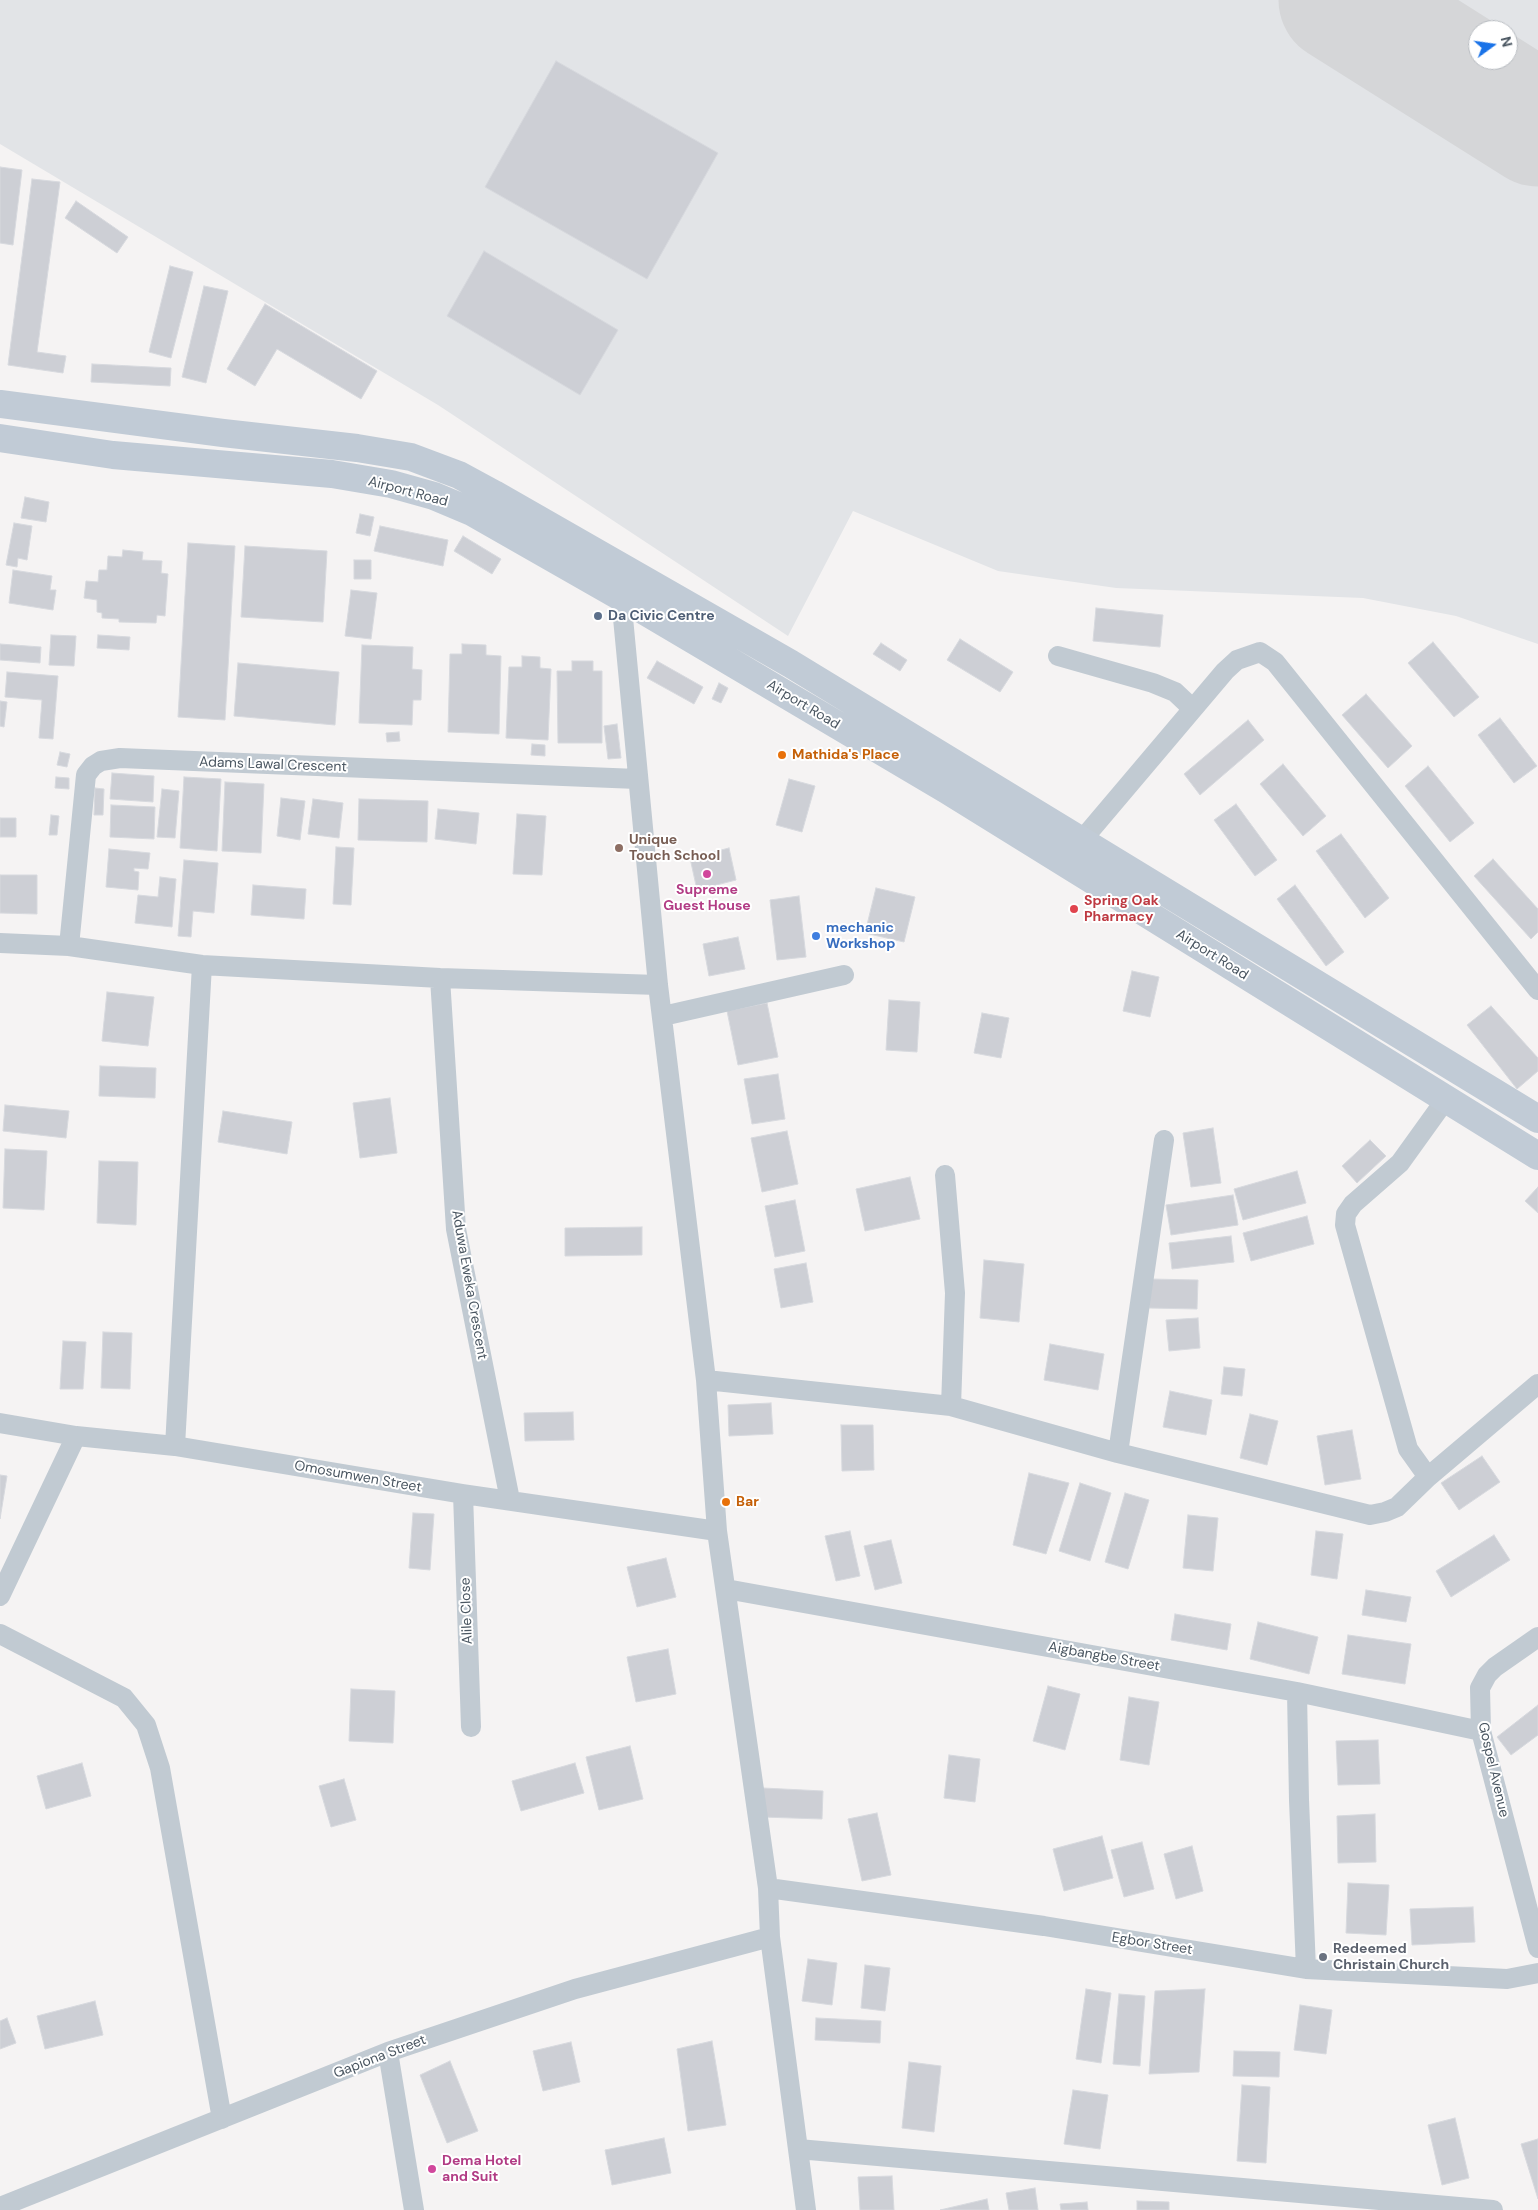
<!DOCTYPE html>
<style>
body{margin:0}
#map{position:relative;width:1538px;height:2210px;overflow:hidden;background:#f5f3f3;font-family:"DM Sans",sans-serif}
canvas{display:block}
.north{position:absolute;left:1468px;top:20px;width:50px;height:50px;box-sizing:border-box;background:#fff;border:1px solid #b7bbc0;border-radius:50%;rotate:76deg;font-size:14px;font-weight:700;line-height:20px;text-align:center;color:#4a5661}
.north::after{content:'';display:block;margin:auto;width:18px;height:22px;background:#1a73e8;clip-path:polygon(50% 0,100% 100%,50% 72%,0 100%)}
</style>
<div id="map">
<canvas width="1538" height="2210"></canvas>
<div class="north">N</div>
</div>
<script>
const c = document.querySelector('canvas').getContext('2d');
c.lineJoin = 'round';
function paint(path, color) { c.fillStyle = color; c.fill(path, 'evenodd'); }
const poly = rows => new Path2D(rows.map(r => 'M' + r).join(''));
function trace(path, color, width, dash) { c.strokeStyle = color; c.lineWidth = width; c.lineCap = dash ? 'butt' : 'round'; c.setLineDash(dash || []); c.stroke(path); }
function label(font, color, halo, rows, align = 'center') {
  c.font = font + ' "DM Sans",sans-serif'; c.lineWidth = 4; c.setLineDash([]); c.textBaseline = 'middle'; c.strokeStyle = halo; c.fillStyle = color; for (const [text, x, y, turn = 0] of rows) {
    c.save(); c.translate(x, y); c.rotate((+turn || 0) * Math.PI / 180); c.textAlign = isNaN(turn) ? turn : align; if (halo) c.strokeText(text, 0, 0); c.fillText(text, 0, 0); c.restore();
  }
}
paint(poly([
 [0,0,1538,0,1538,644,1456,616,1363,598,1116,588,998,571,853,511,788,636,438,405,0,144],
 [1478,30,1508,30,1508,60,1478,60]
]), '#e2e4e7');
trace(poly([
 [1341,0,1538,124]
]), '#d5d6d8', 125);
const building = poly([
 [556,61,718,153,647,279,485,187,556,61],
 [0,167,22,170,13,245,0,243,0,167],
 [32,179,60,182,37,352,66,356,63,373,8,365,32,179],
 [76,201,128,237,117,253,65,218,76,201],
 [484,251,618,330,580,395,447,316,484,251],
 [170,266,193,272,171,358,149,352,170,266],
 [204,286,228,291,206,383,182,377,204,286],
 [265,304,377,371,361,399,277,349,255,386,227,369,265,304],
 [92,364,171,368,170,386,91,382,92,364],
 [25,497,49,502,46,522,21,518,25,497],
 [360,514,374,517,370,536,356,533,360,514],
 [14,523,32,526,27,560,18,558,17,567,6,565,14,523],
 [380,526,448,540,443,566,374,551,380,526],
 [463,536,501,559,492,574,454,551,463,536],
 [188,543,235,546,225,720,178,717,188,543],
 [245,546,327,551,323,622,241,617,245,546],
 [123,550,143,552,142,560,162,561,161,573,168,574,165,616,157,615,156,623,119,622,119,619,102,618,102,613,97,612,97,600,84,598,86,581,98,582,99,570,107,570,108,556,122,557,123,550],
 [354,560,371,560,371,579,354,579,354,560],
 [13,570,52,576,50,590,56,590,53,610,9,603,13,570],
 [351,590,377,593,371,639,345,636,351,590],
 [1096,608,1163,615,1160,647,1093,641,1096,608],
 [51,635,76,636,74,666,49,665,51,635],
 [98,635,130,637,129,650,97,648,98,635],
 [960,639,1013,672,1000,692,947,660,960,639],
 [1433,642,1479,697,1454,717,1408,663,1433,642],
 [881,643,907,660,900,671,873,654,881,643],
 [0,644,41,647,40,663,0,660,0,644],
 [462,644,486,645,486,655,501,656,499,734,448,732,450,654,462,654,462,644],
 [362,645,413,647,412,669,422,670,421,700,413,700,412,725,359,723,362,645],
 [522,656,540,657,540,668,551,669,548,740,506,738,509,667,522,667,522,656],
 [572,661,593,661,593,671,602,671,602,743,558,743,557,671,572,671,572,661],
 [657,661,703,687,694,704,647,678,657,661],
 [238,663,339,672,335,725,234,716,238,663],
 [7,672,58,676,53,739,39,738,42,700,5,697,7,672],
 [719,683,728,688,721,703,712,699,719,683],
 [1366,694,1412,746,1388,768,1342,715,1366,694],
 [0,701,7,702,4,727,0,726,0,701],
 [1500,718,1537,766,1514,783,1478,735,1500,718],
 [1248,720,1264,740,1200,795,1184,774,1248,720],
 [617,724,621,758,608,759,604,726,617,724],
 [399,732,400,741,387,742,386,733,399,732],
 [532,744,545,745,545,756,531,755,532,744],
 [60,752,70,754,67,767,57,765,60,752],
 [1283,764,1326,816,1303,836,1260,784,1283,764],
 [1428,766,1474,823,1450,842,1405,786,1428,766],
 [112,773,154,776,153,802,110,799,112,773],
 [56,777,69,778,69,789,55,788,56,777],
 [184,777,221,779,217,851,180,848,184,777],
 [789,779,815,786,802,832,776,825,789,779],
 [225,782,264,784,261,853,222,851,225,782],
 [95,788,104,789,103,815,94,815,95,788],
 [162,789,179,791,175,838,157,837,162,789],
 [281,798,305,801,300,840,277,836,281,798],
 [313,799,343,803,339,838,308,834,313,799],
 [359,799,428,801,427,842,358,840,359,799],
 [1236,804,1277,860,1255,876,1214,820,1236,804],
 [111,805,155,807,154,839,110,837,111,805],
 [438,809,479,813,476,844,435,839,438,809],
 [517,814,546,816,542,875,513,874,517,814],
 [51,815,59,816,57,835,49,835,51,815],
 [0,818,16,818,16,837,0,837,0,818],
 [1341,834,1389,898,1365,918,1316,851,1341,834],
 [336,847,354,848,351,905,333,904,336,847],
 [729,848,736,880,697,890,690,858,729,848],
 [109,849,150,853,148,869,134,868,134,871,139,872,138,890,106,887,109,849],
 [1493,859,1538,909,1538,932,1531,939,1474,876,1493,859],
 [184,860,218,863,214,913,193,911,191,937,178,936,184,860],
 [0,875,37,875,37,914,0,913,0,875],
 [160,877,176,879,172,927,135,923,138,895,158,897,160,877],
 [253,885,306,889,304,919,251,915,253,885],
 [1295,885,1344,952,1326,966,1277,899,1295,885],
 [876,888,915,897,904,942,865,933,876,888],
 [799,896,806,957,777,960,770,900,799,896],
 [738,937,745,969,709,976,703,944,738,937],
 [1132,971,1159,977,1150,1017,1123,1011,1132,971],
 [107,992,154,997,148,1046,102,1041,107,992],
 [889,1000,920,1002,917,1052,886,1050,889,1000],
 [767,1003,778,1057,738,1065,727,1011,767,1003],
 [1491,1006,1538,1058,1538,1071,1517,1089,1467,1025,1491,1006],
 [982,1013,1009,1018,1001,1058,974,1053,982,1013],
 [100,1066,156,1068,155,1098,99,1096,100,1066],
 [778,1074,785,1119,752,1124,744,1079,778,1074],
 [390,1098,397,1153,360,1158,353,1103,390,1098],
 [5,1105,69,1111,66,1138,3,1131,5,1105],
 [223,1111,292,1122,287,1154,218,1142,223,1111],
 [1213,1128,1221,1183,1191,1187,1183,1133,1213,1128],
 [787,1131,798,1184,762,1192,751,1138,787,1131],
 [1370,1140,1386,1156,1357,1183,1342,1166,1370,1140],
 [5,1149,47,1151,44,1210,3,1208,5,1149],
 [99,1161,138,1162,136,1225,97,1223,99,1161],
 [1297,1171,1306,1203,1243,1220,1234,1189,1297,1171],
 [910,1177,920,1219,865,1231,856,1189,910,1177],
 [1538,1187,1538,1213,1525,1201,1538,1187],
 [1233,1195,1238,1225,1171,1235,1166,1205,1233,1195],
 [795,1200,805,1251,775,1257,765,1206,795,1200],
 [1307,1216,1314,1244,1251,1261,1243,1233,1307,1216],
 [642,1227,642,1255,565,1256,565,1228,642,1227],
 [1231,1236,1234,1262,1172,1269,1169,1243,1231,1236],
 [984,1260,1024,1264,1019,1322,980,1318,984,1260],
 [806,1263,813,1302,781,1308,774,1269,806,1263],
 [1150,1279,1198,1280,1197,1309,1149,1308,1150,1279],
 [1198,1318,1200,1348,1169,1351,1166,1320,1198,1318],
 [103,1332,132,1333,130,1389,101,1388,103,1332],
 [63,1341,86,1342,83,1389,60,1389,63,1341],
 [1050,1344,1104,1354,1098,1390,1044,1380,1050,1344],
 [1224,1367,1245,1369,1242,1396,1221,1394,1224,1367],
 [1170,1391,1212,1400,1206,1435,1163,1427,1170,1391],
 [771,1403,773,1434,729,1436,728,1405,771,1403],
 [573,1412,574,1440,525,1441,524,1413,573,1412],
 [1250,1414,1278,1421,1267,1465,1240,1458,1250,1414],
 [841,1425,873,1425,874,1470,842,1471,841,1425],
 [1352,1430,1361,1479,1325,1485,1317,1436,1352,1430],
 [1482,1456,1500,1482,1459,1510,1441,1483,1482,1456],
 [1029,1473,1069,1483,1046,1554,1013,1545,1029,1473],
 [0,1475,7,1476,0,1519,0,1475],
 [1080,1483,1111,1493,1090,1561,1059,1551,1080,1483],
 [1125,1493,1149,1500,1128,1569,1105,1562,1125,1493],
 [413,1513,434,1514,430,1570,409,1568,413,1513],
 [1188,1515,1218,1518,1213,1571,1183,1568,1188,1515],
 [850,1531,860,1576,836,1581,825,1536,850,1531],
 [1316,1531,1343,1534,1337,1579,1311,1575,1316,1531],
 [1494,1535,1510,1560,1451,1597,1436,1571,1494,1535],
 [891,1540,902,1583,875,1590,864,1546,891,1540],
 [666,1558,676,1597,637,1607,627,1567,666,1558],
 [1366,1590,1411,1597,1406,1622,1362,1615,1366,1590],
 [1175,1614,1231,1624,1227,1650,1171,1640,1175,1614],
 [1258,1622,1318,1637,1309,1674,1250,1659,1258,1622],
 [1348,1635,1411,1644,1405,1684,1342,1674,1348,1635],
 [668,1649,676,1694,636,1702,627,1657,668,1649],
 [1048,1686,1080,1694,1065,1750,1033,1741,1048,1686],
 [351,1689,395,1691,393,1743,349,1741,351,1689],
 [1129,1697,1159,1702,1149,1765,1120,1760,1129,1697],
 [1538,1705,1538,1735,1511,1755,1497,1737,1538,1705],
 [1378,1740,1380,1784,1338,1785,1336,1741,1378,1740],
 [630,1746,643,1799,599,1810,586,1757,630,1746],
 [949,1755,980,1759,975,1802,944,1798,949,1755],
 [82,1763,91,1796,46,1809,37,1776,82,1763],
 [575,1763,584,1793,521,1811,512,1781,575,1763],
 [344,1779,356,1820,331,1827,319,1786,344,1779],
 [763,1788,823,1791,822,1819,762,1817,763,1788],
 [877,1813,891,1875,862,1881,848,1819,877,1813],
 [1375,1814,1376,1862,1338,1863,1337,1816,1375,1814],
 [1102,1836,1113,1878,1064,1891,1053,1849,1102,1836],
 [1142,1842,1154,1889,1124,1897,1111,1850,1142,1842],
 [1192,1846,1203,1891,1176,1899,1164,1854,1192,1846],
 [1348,1883,1389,1885,1386,1935,1346,1933,1348,1883],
 [1473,1907,1475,1942,1412,1945,1410,1909,1473,1907],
 [808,1959,837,1963,832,2005,802,2001,808,1959],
 [865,1965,890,1968,885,2011,861,2008,865,1965],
 [1086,1989,1111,1993,1101,2063,1076,2059,1086,1989],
 [1205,1989,1199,2072,1149,2074,1155,1991,1205,1989],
 [1119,1994,1145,1996,1140,2066,1113,2064,1119,1994],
 [95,2001,103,2035,45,2049,37,2016,95,2001],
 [1300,2005,1332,2010,1326,2054,1294,2050,1300,2005],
 [7,2018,16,2043,0,2049,0,2021,7,2018],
 [816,2018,881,2021,880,2043,815,2040,816,2018],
 [712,2041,726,2125,688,2131,677,2049,712,2041],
 [571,2042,580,2082,543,2091,533,2051,571,2042],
 [1234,2051,1280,2052,1279,2077,1233,2076,1234,2051],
 [450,2061,478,2131,447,2143,420,2075,450,2061],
 [909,2062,941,2066,934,2132,902,2128,909,2062],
 [1242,2085,1270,2087,1266,2163,1237,2161,1242,2085],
 [1073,2090,1108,2095,1100,2149,1064,2144,1073,2090],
 [1455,2118,1469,2178,1442,2185,1428,2125,1455,2118],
 [664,2138,671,2173,612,2185,605,2150,664,2138],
 [1538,2139,1538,2199,1521,2144,1538,2139],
 [892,2176,894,2210,860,2210,858,2177,892,2176],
 [1035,2188,1038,2210,1009,2210,1006,2193,1035,2188],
 [987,2199,989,2210,940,2210,987,2199],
 [1137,2201,1169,2202,1169,2210,1137,2210,1137,2201],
 [1087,2202,1088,2210,1061,2210,1060,2204,1087,2202]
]);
paint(building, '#cdcfd5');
trace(building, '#d7d9de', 1);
trace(poly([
 [621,597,658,985,706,1380,717,1531,768,1888,770,1937,806,2210],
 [1058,656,1153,683,1175,692,1193,709],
 [1082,840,1225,671,1237,660,1260,652,1275,662,1538,990],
 [0,943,69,946,202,965,440,978,658,985],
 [69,946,86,775,93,766,101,761,120,758,637,779],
 [440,978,456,1229,510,1500],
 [663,1016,844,975],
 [945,1175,955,1293,951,1406],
 [706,1380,951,1406,1118,1453,1370,1515,1385,1512,1397,1507,1428,1477,1538,1384],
 [0,1423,76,1436,175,1446,463,1494,717,1531],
 [175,1446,202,965],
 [1118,1453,1164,1140],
 [1428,1477,1408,1449,1345,1225,1346,1214,1353,1204,1400,1163,1446,1099],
 [463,1494,471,1727],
 [726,1589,1297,1692,1481,1731],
 [0,1596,76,1436],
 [0,1634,124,1698,146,1725,160,1768,222,2119],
 [1538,1637,1495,1667,1487,1675,1480,1688,1481,1731,1538,1948],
 [1297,1692,1299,1800,1306,1969],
 [768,1888,1044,1926,1306,1969,1507,1979,1538,1973],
 [388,2052,414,2210],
 [798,2149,1493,2210],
 [0,2207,388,2052,575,1989,770,1937]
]), '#c1cad2', 20);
trace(poly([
 [0,404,223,433,357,448,411,457,459,475,494,494,791,664,1538,1119],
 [0,438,113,455,332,474,391,484,434,496,472,512,621,597,947,790,1538,1156]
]), '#c1cbd6', 28);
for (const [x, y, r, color] of [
 [598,616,5,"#5c6f8a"],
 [782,755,5,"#e8710a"],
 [619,848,5,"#8d6e63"],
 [707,874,5,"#d1479c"],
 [1074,909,5,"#e0444e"],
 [816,936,5,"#3f7fe0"],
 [726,1502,5,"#e8710a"],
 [1323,1957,5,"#6b7280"],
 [432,2169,5,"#d1479c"]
]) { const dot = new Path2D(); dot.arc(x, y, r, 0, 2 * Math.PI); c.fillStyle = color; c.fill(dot); trace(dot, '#fff', 2); }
label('14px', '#4a5661', '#fff', [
 ["Airport Road",408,492,15],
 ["Airport Road",803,705,31],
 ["Adams Lawal Crescent",273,765,2],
 ["Airport Road",1212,955,32],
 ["Aduwa Eweka Crescent",469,1285,80],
 ["Omosumwen Street",358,1477,10],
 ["Alile Close",467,1611,-92],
 ["Aigbangbe Street",1104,1657,10],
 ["Gospel Avenue",1493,1770,77],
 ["Egbor Street",1152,1944,9],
 ["Gapiona Street",380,2057,-21]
]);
label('bold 14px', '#4e5e75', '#fff', [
 ["Da Civic Centre",608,616]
], 'left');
label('bold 14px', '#c56008', '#fff', [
 ["Mathida's Place",792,755],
 ["Bar",736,1502]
], 'left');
label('bold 14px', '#785e54', '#fff', [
 ["Unique",629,840],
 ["Touch School",629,856]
], 'left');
label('bold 14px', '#b23c85', '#fff', [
 ["Supreme",707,890],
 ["Guest House",707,906],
 ["Dema Hotel",442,2161,"left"],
 ["and Suit",442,2177,"left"]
]);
label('bold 14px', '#be3a42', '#fff', [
 ["Spring Oak",1084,901],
 ["Pharmacy",1084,917]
], 'left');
label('bold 14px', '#366cbe', '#fff', [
 ["mechanic",826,928],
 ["Workshop",826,944]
], 'left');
label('bold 14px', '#5b616d', '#fff', [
 ["Redeemed",1333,1949],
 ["Christain Church",1333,1965]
], 'left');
</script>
